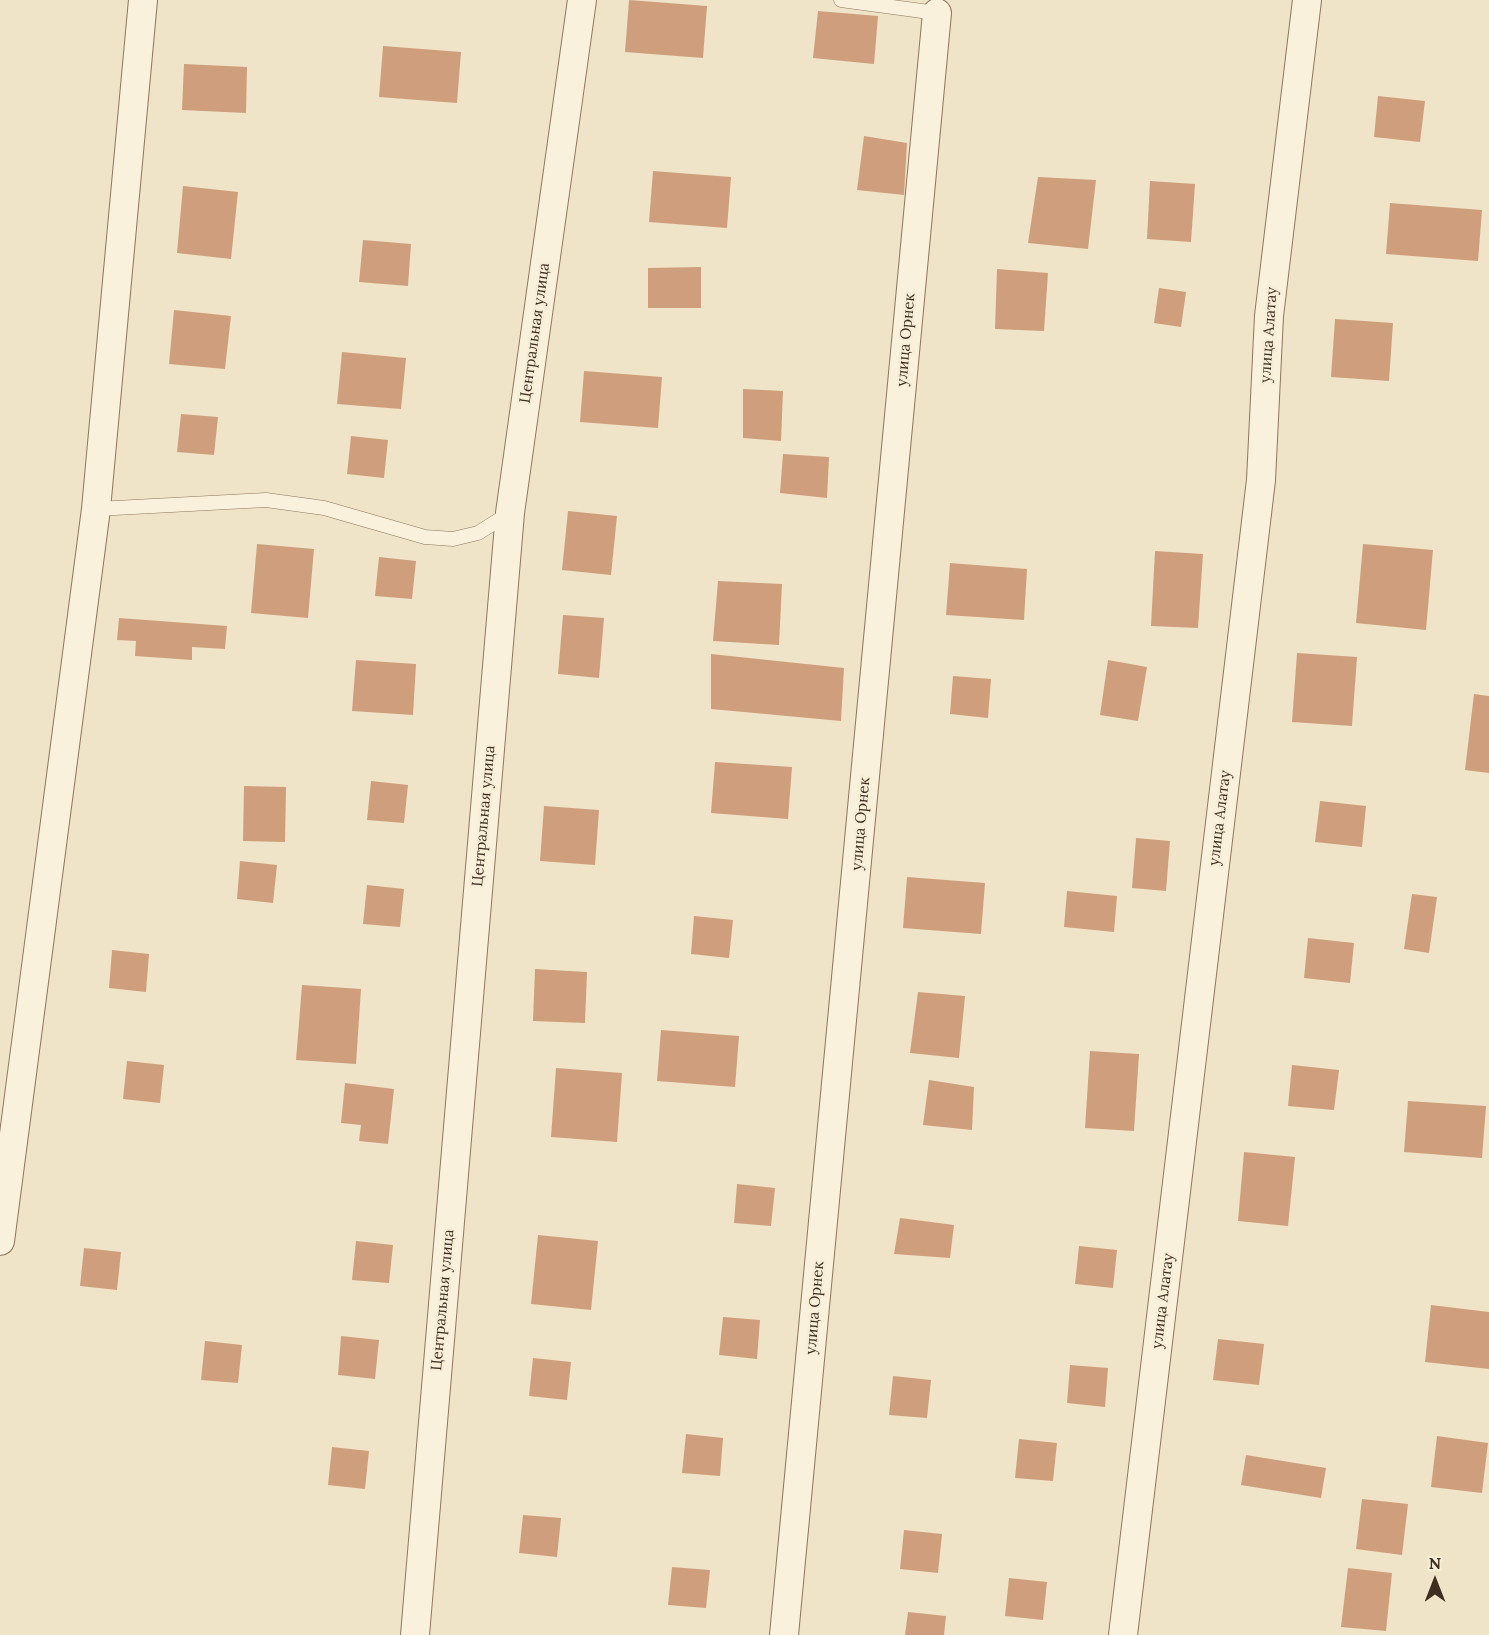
<!DOCTYPE html>
<meta charset="utf-8">
<style>
body{margin:0}
#map{position:relative;width:1489px;height:1635px;overflow:hidden;background:#f0e4c8;font-family:Lora,serif}
canvas{display:block}
.north{position:absolute;left:1405px;top:1551px;width:60px;height:60px;-webkit-text-stroke:4px #f7eed8;paint-order:stroke;rotate:0deg;font-size:16px;font-weight:700;line-height:24px;text-align:center;color:#3d2e20}
.north::after{content:'';display:block;margin:auto;width:21px;height:27px;background:#3d2e20;clip-path:polygon(50% 0,100% 100%,50% 72%,0 100%)}
</style>
<div id="map">
<canvas width="1489" height="1635"></canvas>
<div class="north">N</div>
</div>
<script>
const c = document.querySelector('canvas').getContext('2d');
c.lineJoin = 'round';
function paint(path, color) { c.fillStyle = color; c.fill(path, 'evenodd'); }
const poly = rows => new Path2D(rows.map(r => 'M' + r).join(''));
function trace(path, color, width, dash) { c.strokeStyle = color; c.lineWidth = width; c.lineCap = dash ? 'butt' : 'round'; c.setLineDash(dash || []); c.stroke(path); }
function label(font, color, halo, rows, align = 'center') {
  c.font = font + ' Lora,serif'; c.lineWidth = 5; c.setLineDash([]); c.textBaseline = 'middle'; c.strokeStyle = halo; c.fillStyle = color; for (const [text, x, y, turn = 0] of rows) {
    c.save(); c.translate(x, y); c.rotate((+turn || 0) * Math.PI / 180); c.textAlign = isNaN(turn) ? turn : align; if (halo) c.strokeText(text, 0, 0); c.fillText(text, 0, 0); c.restore();
  }
}
paint(poly([
 [629,0,707,6,703,58,625,52],
 [818,11,878,16,874,64,813,58],
 [383,46,461,52,457,103,379,97],
 [184,64,247,67,246,113,182,110],
 [1378,96,1425,101,1420,142,1374,137],
 [864,136,907,143,904,195,857,190],
 [653,171,731,177,727,228,649,222],
 [1038,177,1096,180,1088,249,1028,243],
 [1150,181,1195,184,1191,242,1147,239],
 [183,186,238,192,231,259,177,253],
 [1390,203,1482,210,1478,261,1386,254],
 [363,240,411,244,408,286,359,282],
 [701,267,701,308,648,308,648,268],
 [997,269,1048,273,1044,331,995,329],
 [1159,288,1186,292,1181,327,1154,323],
 [174,310,231,316,225,369,169,364],
 [1335,319,1393,323,1389,381,1331,377],
 [342,352,406,358,401,409,337,404],
 [584,371,662,377,658,428,580,422],
 [743,389,783,391,781,441,743,438],
 [181,414,218,417,214,455,177,452],
 [351,436,388,440,384,478,347,474],
 [783,454,829,457,827,498,780,493],
 [568,511,617,516,611,575,562,570],
 [257,544,314,549,308,618,251,613],
 [1363,544,1433,550,1426,630,1356,623],
 [1155,551,1203,554,1198,628,1151,626],
 [379,557,416,561,412,599,375,596],
 [950,563,1027,569,1024,620,946,615],
 [718,581,782,584,779,645,713,641],
 [563,615,604,618,599,678,558,674],
 [119,618,227,626,225,649,192,647,192,660,135,656,136,641,117,640],
 [1297,653,1357,657,1352,726,1292,722],
 [711,654,844,668,841,721,711,709],
 [356,660,416,664,413,715,352,711],
 [1108,660,1147,667,1138,721,1100,715],
 [953,676,991,679,988,718,950,714],
 [1474,694,1489,696,1489,773,1465,770],
 [715,762,792,767,788,819,711,813],
 [371,781,408,785,404,823,367,820],
 [244,786,286,787,285,842,243,841],
 [1320,801,1366,806,1362,847,1315,842],
 [544,806,599,810,595,865,540,861],
 [1136,838,1170,841,1166,891,1132,888],
 [240,861,277,865,273,903,237,899],
 [907,877,985,883,981,934,903,928],
 [367,885,404,889,400,927,363,924],
 [1067,891,1117,896,1114,932,1064,927],
 [1412,894,1437,897,1429,953,1404,949],
 [694,916,733,920,729,958,691,954],
 [1308,938,1354,943,1350,983,1304,978],
 [112,950,149,954,146,992,109,988],
 [535,969,587,972,585,1023,533,1021],
 [302,985,361,989,356,1064,296,1060],
 [918,992,965,996,959,1058,910,1053],
 [661,1030,739,1036,735,1087,657,1081],
 [1090,1051,1139,1054,1134,1131,1085,1128],
 [127,1061,164,1065,160,1103,123,1099],
 [1292,1065,1339,1070,1334,1110,1288,1106],
 [556,1068,622,1073,617,1142,551,1137],
 [929,1080,974,1087,972,1130,923,1125],
 [345,1083,394,1089,388,1144,359,1141,361,1125,341,1123],
 [1408,1101,1486,1106,1482,1158,1404,1152],
 [1244,1152,1295,1157,1288,1226,1238,1221],
 [737,1184,775,1188,771,1226,734,1223],
 [900,1218,954,1225,950,1258,894,1254],
 [538,1235,598,1241,591,1310,531,1304],
 [356,1241,393,1245,389,1283,352,1280],
 [1079,1246,1117,1250,1113,1288,1075,1284],
 [84,1248,121,1252,117,1290,80,1286],
 [1431,1305,1489,1312,1489,1369,1425,1362],
 [723,1317,760,1320,757,1359,719,1355],
 [341,1336,379,1340,375,1379,338,1375],
 [1218,1339,1264,1344,1259,1385,1213,1380],
 [205,1341,242,1345,238,1383,201,1380],
 [533,1358,571,1362,567,1400,529,1396],
 [1070,1365,1108,1368,1105,1407,1067,1403],
 [893,1376,931,1380,927,1418,889,1415],
 [686,1434,723,1438,720,1476,682,1473],
 [1437,1436,1488,1443,1482,1493,1431,1487],
 [1019,1439,1057,1443,1053,1481,1015,1478],
 [332,1447,369,1451,365,1489,328,1485],
 [1246,1455,1326,1468,1321,1498,1241,1485],
 [1362,1499,1408,1504,1402,1555,1356,1549],
 [523,1515,561,1518,557,1557,519,1553],
 [904,1530,942,1534,938,1573,900,1569],
 [672,1567,710,1570,706,1608,668,1605],
 [1348,1568,1392,1573,1386,1631,1341,1627],
 [1009,1578,1047,1582,1043,1620,1005,1616],
 [908,1612,946,1616,944,1635,905,1635]
]), '#cf9f7d');
const lane = poly([
 [841,0,937,13],
 [96,509,266,500,324,508,425,537,453,539,478,533,510,513]
]);
const street = poly([
 [0,1241,96,509,143,0],
 [415,1635,510,513,582,0],
 [784,1635,937,13],
 [1123,1635,1261,480,1269,316,1307,0]
]);
trace(lane, '#8d765c', 15);
trace(street, '#8d765c', 30);
trace(lane, '#faf1dc', 14);
trace(street, '#faf1dc', 28);
label('15px', '#3d2e20', '#f7eed8', [
 ["Центральная улица",535,333,-82],
 ["улица Алатау",1269,335,-86],
 ["улица Орнек",906,340,-85],
 ["Центральная улица",484,816,-85],
 ["улица Алатау",1220,818,-83],
 ["улица Орнек",861,824,-85],
 ["Центральная улица",443,1300,-85],
 ["улица Алатау",1163,1301,-83],
 ["улица Орнек",815,1308,-85]
]);
</script>
